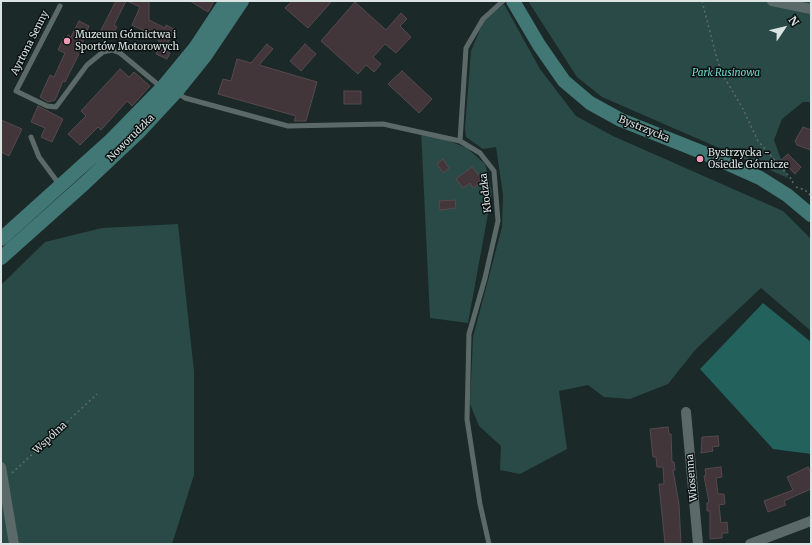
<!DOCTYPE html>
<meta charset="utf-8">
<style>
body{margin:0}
#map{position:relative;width:812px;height:545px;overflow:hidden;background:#1b2928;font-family:Merriweather,serif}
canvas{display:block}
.frame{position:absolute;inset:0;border:2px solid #dbe4e3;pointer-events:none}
.north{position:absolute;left:764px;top:8px;width:40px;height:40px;-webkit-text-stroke:3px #0a1110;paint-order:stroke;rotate:55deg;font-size:11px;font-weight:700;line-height:16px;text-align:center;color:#dbe4e3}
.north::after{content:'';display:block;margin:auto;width:14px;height:18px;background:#dbe4e3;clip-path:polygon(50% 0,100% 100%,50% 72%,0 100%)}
</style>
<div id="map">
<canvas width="812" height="545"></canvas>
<div class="frame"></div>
<div class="north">N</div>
</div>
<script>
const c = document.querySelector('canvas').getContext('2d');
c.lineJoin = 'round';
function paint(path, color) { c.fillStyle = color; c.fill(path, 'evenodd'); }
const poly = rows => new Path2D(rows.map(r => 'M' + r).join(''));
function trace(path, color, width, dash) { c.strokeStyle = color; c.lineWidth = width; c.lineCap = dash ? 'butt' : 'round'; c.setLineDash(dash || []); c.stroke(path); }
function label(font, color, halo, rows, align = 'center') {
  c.font = font + ' Merriweather,serif'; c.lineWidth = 3; c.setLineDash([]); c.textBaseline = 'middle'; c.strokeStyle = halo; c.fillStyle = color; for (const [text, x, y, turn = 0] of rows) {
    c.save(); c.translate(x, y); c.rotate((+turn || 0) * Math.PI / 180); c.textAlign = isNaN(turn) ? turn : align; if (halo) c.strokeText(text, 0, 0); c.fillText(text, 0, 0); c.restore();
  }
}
paint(poly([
 [528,1,811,1,811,102,803,102,782,119,774,140,788,178,602,97,577,77],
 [504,4,540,69,576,116,613,136,783,211,811,239,811,331,761,288,696,349,668,384,630,399,604,397,588,385,559,391,567,449,520,474,500,470,501,446,479,426,470,404,473,337,502,227,503,195,496,147,483,149,466,137,465,128,471,51,484,20],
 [421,130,467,148,485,164,492,192,468,323,430,318],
 [178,224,194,371,194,475,172,544,1,544,1,285,45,242,102,228]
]), '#294a47');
paint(poly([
 [763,303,811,342,811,454,773,449,700,369]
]), '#22615c');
const building = poly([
 [116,1,126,1,114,25,117,27,112,36,101,30,116,1],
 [127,1,149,1,149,20,165,28,166,25,174,29,167,45,158,41,159,38,132,25,140,7,127,1],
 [190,1,214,1,208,12,190,1],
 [292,1,332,1,308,28,285,8,292,1],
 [355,2,386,30,401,13,407,19,400,26,411,37,396,53,385,44,373,57,381,64,374,72,366,65,358,74,321,41,355,2],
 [79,21,89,26,83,40,83,46,65,82,63,81,55,100,48,102,40,97,50,75,54,77,65,53,58,50,64,37,66,38,68,35,71,37,79,21],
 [267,44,273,49,259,65,317,82,306,121,294,121,296,116,218,94,223,79,231,81,237,59,251,63,267,44],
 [305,44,316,54,301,71,290,61,305,44],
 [159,48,170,53,167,59,156,54,159,48],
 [120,69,129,77,134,72,150,86,132,106,127,101,101,130,98,127,80,145,68,134,86,116,81,111,120,69],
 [402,71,432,99,419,113,388,84,402,71],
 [344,91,361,91,361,104,344,104,344,91],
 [38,106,63,119,52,142,41,137,45,128,31,122,38,106],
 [1,120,22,129,9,156,1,152,1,120],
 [803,127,811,130,811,150,797,145,795,141,803,127],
 [788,154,801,167,795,174,781,160,788,154],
 [443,159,449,168,443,173,437,164,443,159],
 [472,167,483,181,473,188,470,183,463,188,456,179,472,167],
 [455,200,456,208,440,210,439,201,455,200],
 [668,427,669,434,671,434,672,462,674,462,675,470,673,470,679,504,681,544,665,544,659,484,664,484,663,467,657,467,656,457,653,457,650,429,668,427],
 [718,436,719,446,712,447,713,451,701,453,702,437,718,436],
 [721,467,722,477,716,478,718,494,724,494,725,504,719,505,721,523,727,522,728,533,722,533,722,538,710,539,710,511,707,511,707,503,709,502,704,476,706,475,705,469,721,467],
 [808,467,811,473,811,489,784,501,786,505,768,512,764,501,793,490,787,477,808,467]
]);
paint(building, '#43363a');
trace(building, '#57494c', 1);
trace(poly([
 [702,1,717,59,723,75,743,109,758,141,787,174,793,181,792,184],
 [796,187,805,190,811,196],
 [12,473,97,394]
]), '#5e6a69', 1.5, [2, 3]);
trace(poly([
 [60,6,16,91,47,106,56,107,87,65,103,52,112,50,120,53,161,87],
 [176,92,185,98,288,126,383,124,460,141,480,153,494,171,498,221,485,278,469,334,467,419,480,504,489,544],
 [31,137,39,157,59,184],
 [460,141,466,48,483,19,503,1]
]), '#5b6a69', 5);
trace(poly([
 [772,1,811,9],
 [686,412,698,544],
 [1,467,14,544],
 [750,544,811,521]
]), '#5b6a69', 10);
trace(poly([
 [513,1,539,45,564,81,590,103,621,120,704,153,760,178,787,195,811,215],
 [1,239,111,140,162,88,195,48,226,1],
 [1,258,85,183,138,133,176,92,205,56,242,1]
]), '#417774', 14);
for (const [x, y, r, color] of [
 [67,41,4,"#f19ab4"],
 [700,159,4,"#f19ab4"]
]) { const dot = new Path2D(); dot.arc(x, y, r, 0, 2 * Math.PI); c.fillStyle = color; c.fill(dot); trace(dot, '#0a1110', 1.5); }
label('10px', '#dbe4e3', '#0a1110', [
 ["Muzeum Górnictwa i",75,35],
 ["Sportów Motorowych",75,47],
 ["Bystrzycka -",708,153],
 ["Osiedle Górnicze",708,165]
], 'left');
label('10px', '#dbe4e3', '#0a1110', [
 ["Ayrtona Senny",30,43,-63],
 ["Bystrzycka",644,129,22],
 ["Noworudzka",131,138,-45],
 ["Kłodzka",486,193,-97],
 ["Wspólna",50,438,-43],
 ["Wiosenna",692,478,-95]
]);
label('italic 10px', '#76d9d0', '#0a1110', [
 ["Park Rusinowa",726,73]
]);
</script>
